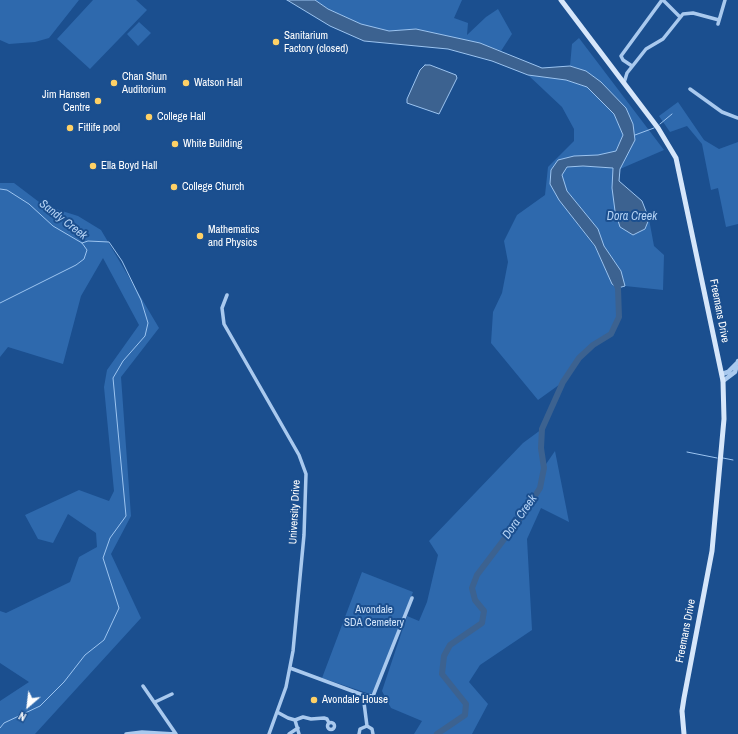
<!DOCTYPE html>
<style>
body{margin:0}
#map{position:relative;width:738px;height:734px;overflow:hidden;background:#1b4f8f;font-family:"Archivo Narrow",sans-serif}
canvas{display:block}
.north{position:absolute;left:8px;top:686px;width:40px;height:40px;-webkit-text-stroke:3px #1b4f8f;paint-order:stroke;rotate:208deg;font-size:11px;font-weight:700;line-height:16px;text-align:center;color:#fff}
.north::after{content:'';display:block;margin:auto;width:14px;height:18px;background:#fff;clip-path:polygon(50% 0,100% 100%,50% 72%,0 100%)}
</style>
<div id="map">
<canvas width="738" height="734"></canvas>
<div class="north">N</div>
</div>
<script>
const c = document.querySelector('canvas').getContext('2d');
c.lineJoin = 'round';
function paint(path, color) { c.fillStyle = color; c.fill(path, 'evenodd'); }
const poly = rows => new Path2D(rows.map(r => 'M' + r).join(''));
function trace(path, color, width, dash) { c.strokeStyle = color; c.lineWidth = width; c.lineCap = dash ? 'butt' : 'round'; c.setLineDash(dash || []); c.stroke(path); }
function label(font, color, halo, rows, align = 'center') {
  c.font = font + ' "Archivo Narrow",sans-serif'; c.lineWidth = 4; c.setLineDash([]); c.textBaseline = 'middle'; c.strokeStyle = halo; c.fillStyle = color; for (const [text, x, y, turn = 0] of rows) {
    c.save(); c.translate(x, y); c.rotate((+turn || 0) * Math.PI / 180); c.textAlign = isNaN(turn) ? turn : align; if (halo) c.strokeText(text, 0, 0); c.fillText(text, 0, 0); c.restore();
  }
}
paint(poly([
 [0,0,79,0,49,38,35,42,9,44,0,40],
 [93,0,136,0,147,10,90,69,57,39],
 [315,0,462,0,454,18,468,23,467,35,486,17,498,9,512,34,501,51,480,43,416,29,389,31,361,24,328,9],
 [139,22,151,33,138,46,127,34],
 [579,38,664,150,620,169,635,140,633,124,626,108,601,82,586,71,570,66,572,44],
 [528,75,566,80,587,87,614,114,623,135,616,151,598,155,574,156,558,160,559,200,595,247,612,284,618,288,619,317,611,334,593,345,579,358,563,382,538,400,491,343,493,312,502,293,508,262,504,241,517,215,545,195,548,167,574,141,574,129,562,107],
 [678,102,704,140,719,149,738,142,738,224,726,227,718,188,711,190,702,144,687,126,670,132,659,116],
 [583,166,614,168,612,188,645,229,649,219,654,246,664,255,663,290,625,286,621,271,604,246,598,229,567,191,561,175,567,167],
 [0,183,14,183,43,205,78,216,101,230,159,328,121,377,131,516,111,554,141,618,35,734,0,734,0,701,29,682,0,663,0,611,6,613,70,582,79,557,97,547,96,533,68,514,53,543,38,539,25,515,79,490,109,501,114,491,104,387,107,370,139,325,103,258,81,296,63,364,8,347,0,357],
 [542,429,541,448,544,467,555,451,569,522,541,508,527,539,532,630,480,665,469,682,488,704,472,734,414,734,422,721,391,708,382,691,407,616,419,621,427,602,438,555,429,541,523,443],
 [362,572,413,592,374,693,370,694,322,678]
]), '#2e69ad');
const water = poly([
 [287,0,315,0,328,9,361,24,389,31,416,29,480,43,542,68,570,66,586,71,601,82,626,108,633,124,635,140,620,169,619,181,642,201,649,219,645,229,633,235,620,227,615,211,612,188,613,168,583,166,567,167,562,175,567,191,598,229,604,246,621,271,625,286,618,288,612,284,595,246,559,200,550,184,551,170,558,160,574,156,598,155,616,151,623,135,614,114,587,87,566,80,528,75,492,61,448,49,364,41,330,26,287,0],
 [425,65,430,65,456,75,457,78,439,114,407,103,407,99,420,70,425,65]
]);
paint(water, '#3c6290');
trace(water, '#9cc4f0', 1);
trace(poly([
 [660,124,672,114],
 [635,135,654,128],
 [0,189,7,190,29,204,53,226,82,243,87,250,84,259,76,265,0,303],
 [687,452,717,458],
 [723,458,733,460],
 [0,728,4,723,40,706,64,682,85,655,104,640,119,608,103,558,110,538,126,516,113,378,123,361,145,336,148,323,141,300,122,261,109,242,88,241,82,243]
]), '#9cc4f0', 1);
trace(poly([
 [437,734,465,715,466,704,442,674,444,656,450,645,482,623,484,611,475,600,472,588,477,575,524,513,540,488,544,468,541,448,542,429,563,382,579,358,593,345,611,334,619,317,618,288,615,281]
]), '#3c6290', 6);
trace(poly([
 [663,0,680,17],
 [718,24,725,0],
 [632,66,623,60,621,56,662,0],
 [624,83,627,73,646,49,663,39,683,14,693,13,719,20],
 [690,89,722,112,738,118],
 [227,295,222,308,224,324,299,455,306,474,304,535,293,651,286,687,269,734],
 [290,668,363,695,373,696,412,598],
 [143,686,176,734],
 [363,695,367,726],
 [155,702,172,694],
 [277,712,288,718,295,720],
 [295,720,303,717,311,719,324,718,327,719,329,723],
 [295,720,299,734],
 '327.5 726a3.5 3.5 0 1 1 7 0a3.5 3.5 0 1 1-7 0Z',
 [126,734,142,732,175,734],
 [289,734,298,728],
 [359,734,360,729,367,726,372,729,373,734]
]), '#a9c9ee', 3.5);
trace(poly([
 [722,374,728,372,737,363],
 [723,381,735,372,738,361]
]), '#a9c9ee', 4.5);
trace(poly([
 [561,0,658,128,676,158,723,381,724,419,712,551,684,698,682,711,684,734]
]), '#d6e6fa', 5);
for (const [x, y, r, color] of [
 [276,42,4,"#ffd166"],
 [114,83,4,"#ffd166"],
 [186,83,4,"#ffd166"],
 [98,101,4,"#ffd166"],
 [149,117,4,"#ffd166"],
 [70,128,4,"#ffd166"],
 [175,144,4,"#ffd166"],
 [93,166,4,"#ffd166"],
 [174,187,4,"#ffd166"],
 [200,236,4,"#ffd166"],
 [314,700,4,"#ffd166"]
]) { const dot = new Path2D(); dot.arc(x, y, r, 0, 2 * Math.PI); c.fillStyle = color; c.fill(dot); trace(dot, '#1b4f8f', 1.5); }
label('11px', '#fff', '#1b4f8f', [
 ["Sanitarium",284,36],
 ["Factory (closed)",284,49],
 ["Chan Shun",122,77],
 ["Auditorium",122,90],
 ["Watson Hall",194,83],
 ["Jim Hansen",90,95,"right"],
 ["Centre",90,108,"right"],
 ["College Hall",157,117],
 ["Fitlife pool",78,128],
 ["White Building",183,144],
 ["Ella Boyd Hall",101,166],
 ["College Church",182,187],
 ["Mathematics",208,230],
 ["and Physics",208,243],
 ["Avondale House",322,700]
], 'left');
label('11px', '#fff', '#1b4f8f', [
 ["Freemans Drive",719,311,79],
 ["University Drive",295,512,-87],
 ["Freemans Drive",686,631,-79]
]);
label('11px', '#cfe3fa', '#1b4f8f', [
 ["Avondale",374,610],
 ["SDA Cemetery",374,623]
]);
label('italic 12px', '#b5d3f5', '#1b4f8f', [
 ["Dora Creek",632,217],
 ["Sandy Creek",63,220,38],
 ["Dora Creek",520,517,-55]
]);
</script>
